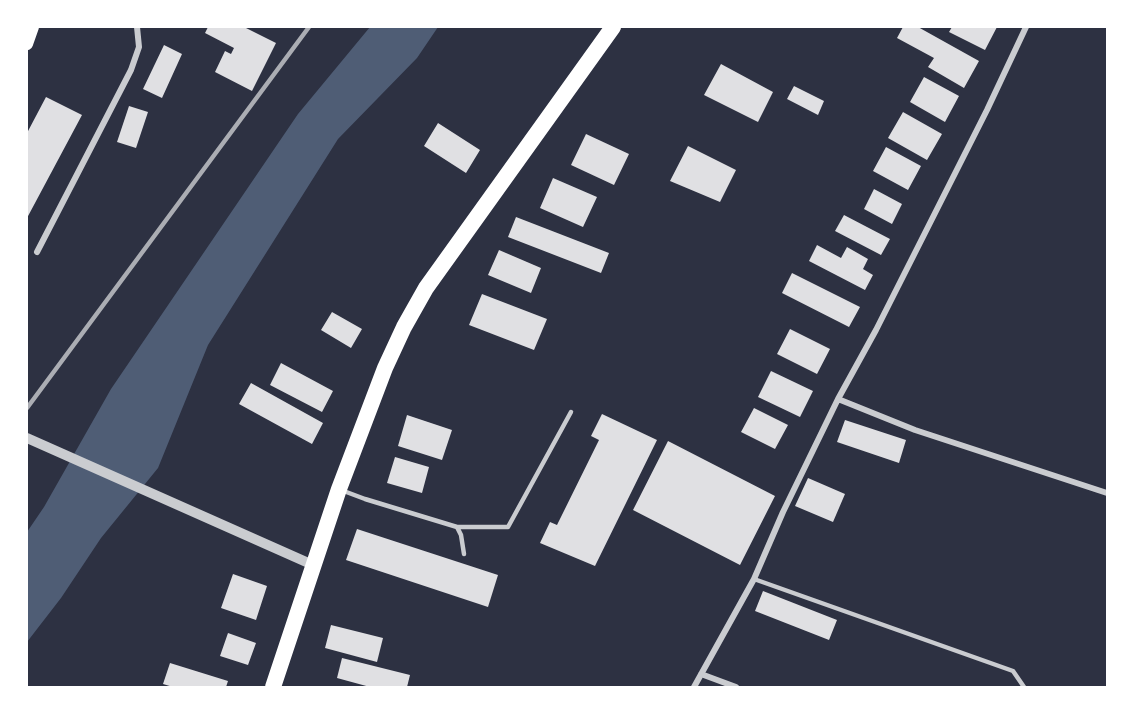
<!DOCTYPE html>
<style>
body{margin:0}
#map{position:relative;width:1134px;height:714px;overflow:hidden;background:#2d3142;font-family:"Noto Sans",sans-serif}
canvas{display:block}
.frame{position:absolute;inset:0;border:28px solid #fff;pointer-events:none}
</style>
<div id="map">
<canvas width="1134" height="714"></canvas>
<div class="frame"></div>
</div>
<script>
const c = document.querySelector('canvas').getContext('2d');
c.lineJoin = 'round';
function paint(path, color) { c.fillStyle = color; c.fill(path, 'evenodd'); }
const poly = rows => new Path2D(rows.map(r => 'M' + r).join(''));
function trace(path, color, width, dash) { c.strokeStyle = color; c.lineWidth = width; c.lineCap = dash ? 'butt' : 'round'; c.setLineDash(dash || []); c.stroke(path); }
paint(poly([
 [370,27,438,27,417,58,338,139,208,345,158,468,101,538,61,598,27,642,27,532,44,507,111,389,298,114]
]), '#4f5d75');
paint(poly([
 [208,27,244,27,276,43,252,91,215,72,225,51,231,54,234,48,205,33],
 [903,27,918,27,979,61,964,88,928,67,934,58,897,38],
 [952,27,997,27,985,50,949,32],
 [164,45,182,54,162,98,143,89],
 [721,64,773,92,758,122,704,95],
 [924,77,959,96,945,122,910,102],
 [794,86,824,101,818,115,787,99],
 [46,97,82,115,27,218,27,133],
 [129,106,148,112,136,148,117,142],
 [903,112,942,134,927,160,888,138],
 [438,123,480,150,466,173,424,146],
 [586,134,629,154,614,185,571,165],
 [688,146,736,170,720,202,670,181],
 [886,147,921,166,908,190,873,171],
 [553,178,597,197,583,227,540,208],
 [874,189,902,204,892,224,864,209],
 [844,215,890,239,881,255,835,231],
 [516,217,609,253,601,273,508,237],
 [817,245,841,258,847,247,868,259,863,269,873,275,865,290,809,261],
 [499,250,541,268,531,293,488,275],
 [792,273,860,307,849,327,782,293],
 [482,294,547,319,534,350,469,325],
 [332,312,362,329,351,348,321,330],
 [790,329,830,349,817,374,777,354],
 [281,363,333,391,322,412,270,385],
 [771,371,813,391,800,417,758,397],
 [251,383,323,423,312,444,239,404],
 [754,408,788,425,775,449,741,432],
 [602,414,657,440,595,566,540,543,550,522,557,525,599,440,591,436],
 [407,415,452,430,442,460,398,446],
 [845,420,906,440,899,463,837,442],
 [668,441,775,496,740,565,633,510],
 [395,457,429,467,422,493,387,483],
 [808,478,845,494,833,522,795,506],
 [357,529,498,575,488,607,346,560],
 [233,574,267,586,256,620,221,608],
 [763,591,837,620,829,640,755,611],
 [331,625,383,638,377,662,325,648],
 [228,633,256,643,248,665,220,656],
 [342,658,410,675,407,687,370,687,337,678],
 [170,663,228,681,226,687,173,687,163,684]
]), '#e0e0e3');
trace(poly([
 [341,490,365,499,457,527,508,527,571,412],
 [457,527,461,535,464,554],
 [754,579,1013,671,1024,687]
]), '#caccd0', 4.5);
trace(poly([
 [37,252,131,70,139,47,137,27],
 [838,399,915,430,1107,493],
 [701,674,736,687],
 [694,687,754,579,783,512,838,399,876,330,987,110,1026,27]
]), '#caccd0', 6);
trace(poly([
 [27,438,313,565]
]), '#caccd0', 10);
trace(poly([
 [27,44,33,27]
]), '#fff', 12);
trace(poly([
 [273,687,339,489,385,368,404,327,426,288,613,27]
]), '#fff', 16);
trace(poly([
 [27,408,309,27]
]), '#abadb3', 4.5);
</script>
